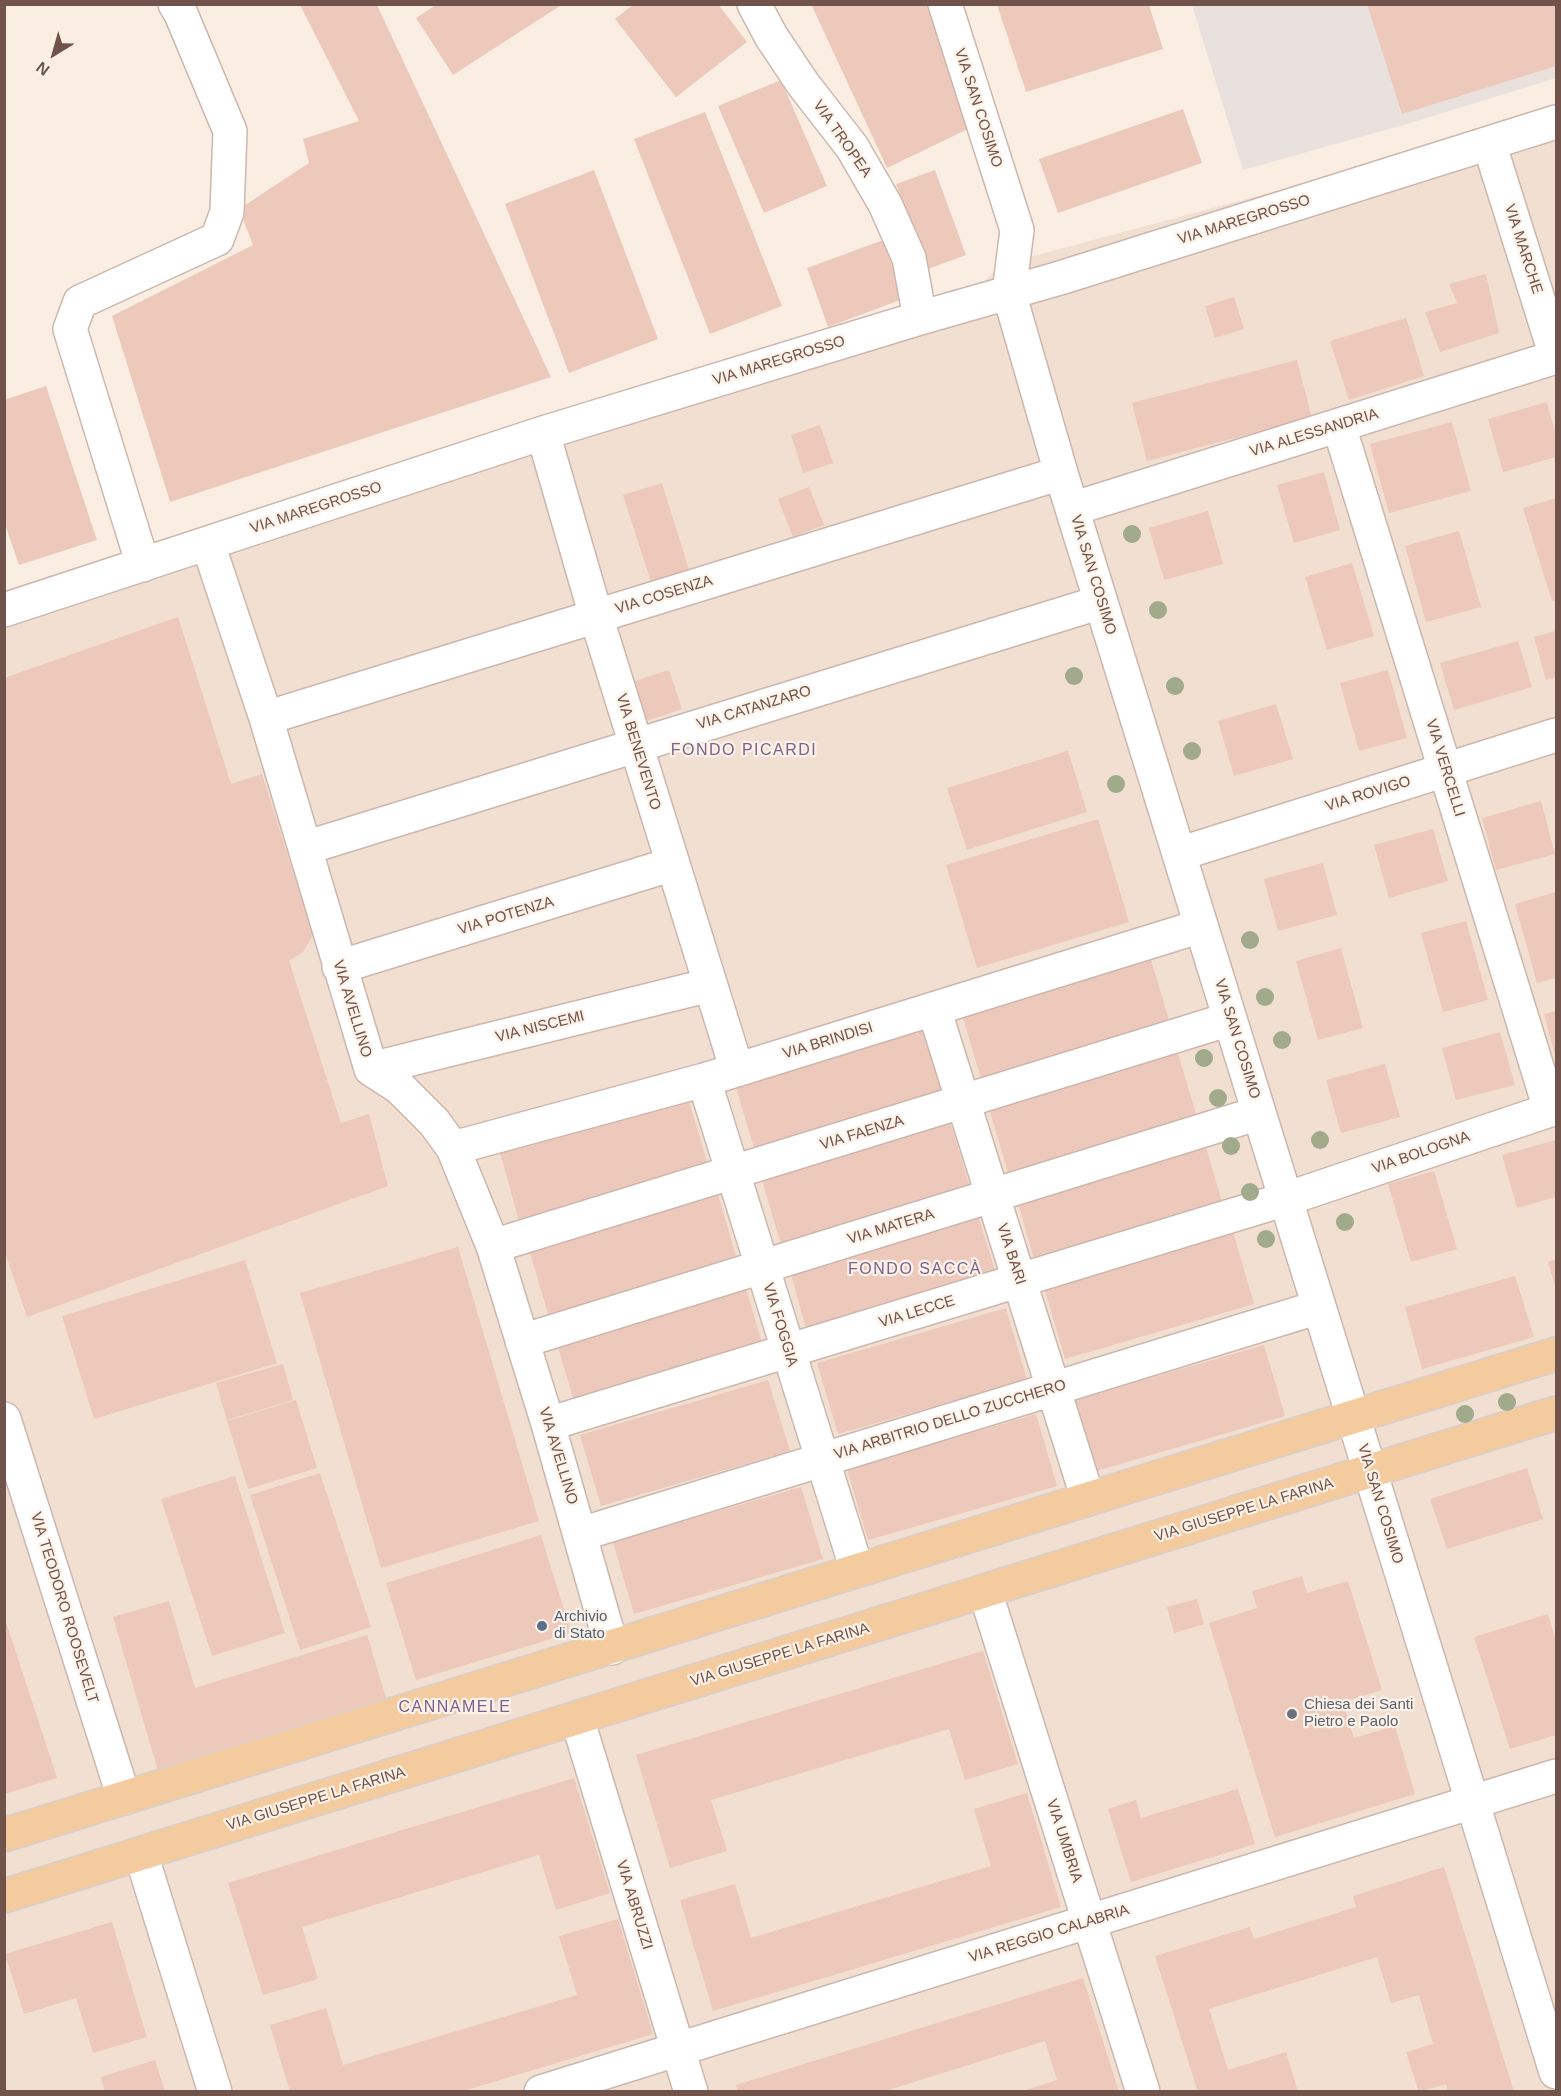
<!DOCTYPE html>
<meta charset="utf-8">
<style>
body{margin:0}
#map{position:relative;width:1561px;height:2096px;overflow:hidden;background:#faeee2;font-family:Helvetica,sans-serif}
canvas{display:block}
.frame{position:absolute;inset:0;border:6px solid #70534b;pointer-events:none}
.north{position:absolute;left:24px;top:24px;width:60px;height:60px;-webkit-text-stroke:4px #fdf2e8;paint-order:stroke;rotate:217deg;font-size:16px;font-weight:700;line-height:24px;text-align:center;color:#70534b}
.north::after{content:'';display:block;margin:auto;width:21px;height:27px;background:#70534b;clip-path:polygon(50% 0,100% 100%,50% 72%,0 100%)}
</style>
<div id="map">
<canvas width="1561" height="2096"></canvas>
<div class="frame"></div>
<div class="north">N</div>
</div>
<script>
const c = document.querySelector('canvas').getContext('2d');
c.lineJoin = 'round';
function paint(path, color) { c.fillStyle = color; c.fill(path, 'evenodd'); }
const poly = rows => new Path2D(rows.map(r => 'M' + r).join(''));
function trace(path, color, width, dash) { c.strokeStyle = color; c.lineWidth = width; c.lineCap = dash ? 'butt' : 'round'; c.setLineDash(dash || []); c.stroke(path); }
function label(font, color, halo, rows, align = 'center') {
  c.font = font + ' Helvetica,sans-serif'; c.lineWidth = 4.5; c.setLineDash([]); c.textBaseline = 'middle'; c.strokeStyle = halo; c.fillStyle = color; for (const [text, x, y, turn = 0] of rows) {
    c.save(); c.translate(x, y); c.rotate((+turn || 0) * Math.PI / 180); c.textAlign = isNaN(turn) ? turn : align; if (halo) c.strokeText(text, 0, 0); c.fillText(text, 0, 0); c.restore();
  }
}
paint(poly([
 [1556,116,1556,2091,5,2091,4,610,960,308,1000,265]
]), '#f1dfd1');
paint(poly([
 [1192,5,1556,5,1556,78,1410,123,1243,170]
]), '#e9e1dd');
paint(poly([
 [437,4,563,4,453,75,416,18],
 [634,4,718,4,747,42,676,97,615,19],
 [811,4,932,4,972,127,887,168],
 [1367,4,1556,4,1556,66,1402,114],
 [300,5,377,5,551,377,170,502,112,316,253,245,239,209,309,163,303,139,359,121],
 [997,5,1149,5,1163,49,1026,92],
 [781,80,827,186,764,213,718,106],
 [1183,109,1202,163,1058,213,1039,159],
 [705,112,782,306,710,334,634,139],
 [594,170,658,339,569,373,505,204],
 [935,170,966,255,928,269,896,184],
 [889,238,911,296,828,327,807,268],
 [1486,274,1499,333,1440,352,1425,312,1457,303,1449,284],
 [1234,297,1244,329,1215,338,1205,306],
 [1406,318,1424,376,1349,400,1330,341],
 [1297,360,1312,418,1147,461,1132,403],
 [46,386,97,540,19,565,4,521,4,400],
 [1547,402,1556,436,1556,457,1503,472,1488,419],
 [1452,422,1471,491,1389,513,1370,444],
 [820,425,833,463,803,473,791,435],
 [1324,472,1340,530,1294,543,1277,485],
 [662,483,690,573,652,585,623,495],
 [809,487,824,525,793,537,778,499],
 [1556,498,1556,600,1552,601,1523,508],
 [1208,511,1223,564,1164,580,1149,528],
 [1459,531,1481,607,1426,622,1405,546],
 [1352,563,1374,636,1327,650,1305,577],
 [178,617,231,784,262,774,313,935,303,952,289,961,341,1123,369,1114,388,1186,27,1317,4,1250,4,678],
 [1556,631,1556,677,1546,680,1534,637],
 [1518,641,1532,687,1454,710,1440,663],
 [669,670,682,709,643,722,629,683],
 [1388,670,1407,738,1359,751,1340,683],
 [1276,704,1293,759,1234,776,1218,721],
 [1068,751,1087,812,967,850,947,788],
 [1541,801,1555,854,1496,870,1482,818],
 [1098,819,1129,922,977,968,946,865],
 [1433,829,1448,881,1389,898,1374,845],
 [1323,863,1337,915,1278,931,1264,879],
 [1556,892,1556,978,1537,983,1515,904],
 [1466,921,1488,1000,1443,1012,1421,933],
 [1341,948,1363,1028,1318,1040,1296,961],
 [1151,960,1172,1030,983,1086,962,1014],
 [1556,1011,1556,1059,1544,1014],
 [924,1029,945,1100,756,1155,735,1084],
 [1500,1032,1515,1085,1456,1100,1442,1048],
 [1177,1050,1198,1121,1009,1176,988,1105],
 [1385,1064,1400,1117,1341,1133,1326,1080],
 [687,1095,708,1165,519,1221,499,1149],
 [949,1118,971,1190,781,1245,760,1173],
 [1203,1137,1224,1209,1035,1263,1015,1192],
 [1556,1140,1556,1197,1517,1208,1502,1155],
 [1434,1171,1457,1249,1411,1262,1388,1184],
 [717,1191,738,1263,549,1317,528,1246],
 [976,1209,998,1280,808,1335,788,1264],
 [1233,1232,1254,1304,1065,1359,1044,1287],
 [458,1247,539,1521,381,1568,300,1293],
 [1556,1259,1556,1290,1548,1262],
 [245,1260,277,1363,94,1419,62,1316],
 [1515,1276,1534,1337,1422,1369,1405,1307],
 [744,1282,765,1353,576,1408,555,1337],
 [1006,1308,1027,1380,838,1434,817,1363],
 [1264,1345,1285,1416,1096,1471,1075,1400],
 [283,1364,293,1400,227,1420,216,1383],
 [768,1380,790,1451,601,1506,580,1435],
 [296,1400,317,1468,248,1489,227,1421],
 [1036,1414,1057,1486,868,1540,847,1469],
 [1527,1468,1543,1519,1447,1549,1430,1499],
 [320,1473,371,1627,300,1650,250,1495],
 [235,1476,285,1633,212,1656,161,1499],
 [801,1487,823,1559,634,1614,613,1542],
 [541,1535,571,1633,416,1680,386,1583],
 [1302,1576,1307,1593,1348,1581,1382,1690,1343,1702,1354,1738,1395,1726,1415,1794,1275,1837,1209,1623,1257,1608,1252,1591],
 [1197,1599,1204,1624,1174,1633,1167,1607],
 [169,1601,195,1688,367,1635,387,1701,158,1771,113,1617],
 [1548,1614,1556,1641,1556,1735,1510,1749,1474,1637],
 [4,1616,57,1778,4,1794],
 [983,1651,1018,1764,965,1780,949,1729,758,1786,711,1800,727,1851,670,1868,636,1755],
 [574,1778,610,1893,556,1910,539,1855,302,1927,318,1979,263,1995,228,1883],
 [1238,1789,1255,1844,1131,1882,1108,1809,1136,1800,1141,1818],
 [1027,1793,1061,1907,713,2011,680,1900,735,1884,751,1938,991,1866,974,1809],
 [1444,1867,1514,2092,1448,2092,1446,2084,1419,2092,1406,2052,1433,2044,1419,1995,1391,2003,1377,1957,1209,2009,1228,2070,1286,2052,1298,2092,1198,2092,1155,1956,1250,1927,1254,1939,1356,1907,1353,1896],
 [618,1919,653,2034,460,2092,290,2092,270,2025,326,2008,343,2065,577,1995,559,1936],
 [112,1922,147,2037,93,2053,76,1998,24,2014,5,1954],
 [1083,1978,1119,2092,1020,2092,1057,2080,1045,2041,882,2092,738,2092,736,2085],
 [155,2060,165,2092,105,2092,101,2077]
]), '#edc9bc');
const minor = poly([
 [754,4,771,36,803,84,852,147,885,204,909,258,920,318],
 [945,4,1017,230,1009,293,1061,473,1556,2072],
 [1489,143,1556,356],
 [1339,426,1550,1109],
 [543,433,596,616,737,1070],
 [1072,509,1556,357],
 [208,544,266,718,371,1069,399,1087,434,1122,453,1148,493,1246,548,1424,612,1648],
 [143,565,70,329,80,302,217,239,227,212,230,131,181,14,175,4],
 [4,610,543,433,920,318,1060,278,1556,122],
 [266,718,1061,473],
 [305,848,1101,602],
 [1179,854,1556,735],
 [339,967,673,864],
 [934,1009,1088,1499],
 [371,1069,710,985],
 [704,1080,857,1570],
 [453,1148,704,1080,1201,926],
 [493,1246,1230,1019],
 [522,1341,1259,1113],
 [4,1419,124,1798],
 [548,1424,1286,1199,1556,1108],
 [581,1534,1319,1307],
 [985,1591,1143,2092],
 [577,1718,691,2092],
 [141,1854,215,2092],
 [541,2092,1556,1776]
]);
const major = poly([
 [4,1835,1556,1354],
 [4,1896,1556,1413]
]);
trace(minor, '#cdb7ad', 36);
trace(major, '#d7cfcd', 36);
trace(minor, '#fff', 33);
trace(major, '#f4ca9f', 33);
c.fillStyle = '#a1ab8b';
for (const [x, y] of [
 [1132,534],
 [1158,610],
 [1074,676],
 [1175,686],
 [1192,751],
 [1116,784],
 [1250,940],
 [1265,997],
 [1282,1040],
 [1204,1058],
 [1218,1098],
 [1320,1140],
 [1231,1146],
 [1250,1192],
 [1345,1222],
 [1266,1239],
 [1507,1402],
 [1465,1414]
]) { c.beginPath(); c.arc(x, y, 9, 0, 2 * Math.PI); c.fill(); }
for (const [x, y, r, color] of [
 [542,1626,6,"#5c6f8a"],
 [1292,1714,6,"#6b7280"]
]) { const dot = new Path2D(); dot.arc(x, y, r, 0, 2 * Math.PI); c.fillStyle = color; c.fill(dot); trace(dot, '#fdf2e8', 2); }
label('15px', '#70534b', '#fdf2e8', [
 ["VIA SAN COSIMO",978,108,72],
 ["VIA TROPEA",842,139,55],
 ["VIA MAREGROSSO",1244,220,-17],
 ["VIA MARCHE",1523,249,72],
 ["VIA MAREGROSSO",779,361,-17],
 ["VIA ALESSANDRIA",1314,433,-17],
 ["VIA MAREGROSSO",316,508,-18],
 ["VIA SAN COSIMO",1093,575,73],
 ["VIA COSENZA",664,595,-17],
 ["VIA CATANZARO",754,708,-17],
 ["VIA BENEVENTO",638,752,73],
 ["VIA VERCELLI",1445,768,73],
 ["VIA ROVIGO",1368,794,-17],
 ["VIA POTENZA",506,916,-17],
 ["VIA AVELLINO",352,1009,73],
 ["VIA NISCEMI",540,1027,-14],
 ["VIA SAN COSIMO",1237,1039,73],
 ["VIA BRINDISI",828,1041,-17],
 ["VIA FAENZA",862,1133,-17],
 ["VIA BOLOGNA",1421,1153,-19],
 ["VIA MATERA",891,1227,-17],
 ["VIA BARI",1011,1254,72],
 ["VIA LECCE",917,1312,-17],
 ["VIA FOGGIA",780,1325,73],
 ["VIA ARBITRIO DELLO ZUCCHERO",950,1420,-17],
 ["VIA AVELLINO",558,1456,73],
 ["VIA SAN COSIMO",1380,1504,73],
 ["VIA GIUSEPPE LA FARINA",1244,1510,-17],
 ["VIA TEODORO ROOSEVELT",64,1608,73],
 ["VIA GIUSEPPE LA FARINA",780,1655,-17],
 ["VIA GIUSEPPE LA FARINA",316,1799,-17],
 ["VIA UMBRIA",1064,1841,72],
 ["VIA ABRUZZI",634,1905,73],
 ["VIA REGGIO CALABRIA",1049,1934,-17]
]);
label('15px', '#4e5e75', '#fdf2e8', [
 ["Archivio",554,1617],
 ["di Stato",554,1634]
], 'left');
label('15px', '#5b616d', '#fdf2e8', [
 ["Chiesa dei Santi",1304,1705],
 ["Pietro e Paolo",1304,1722]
], 'left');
c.letterSpacing = '1.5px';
label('16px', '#79638c', '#fdf2e8', [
 ["FONDO PICARDI",744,751],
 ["FONDO SACCÀ",915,1270],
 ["CANNAMELE",455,1708]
]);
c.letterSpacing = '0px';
</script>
